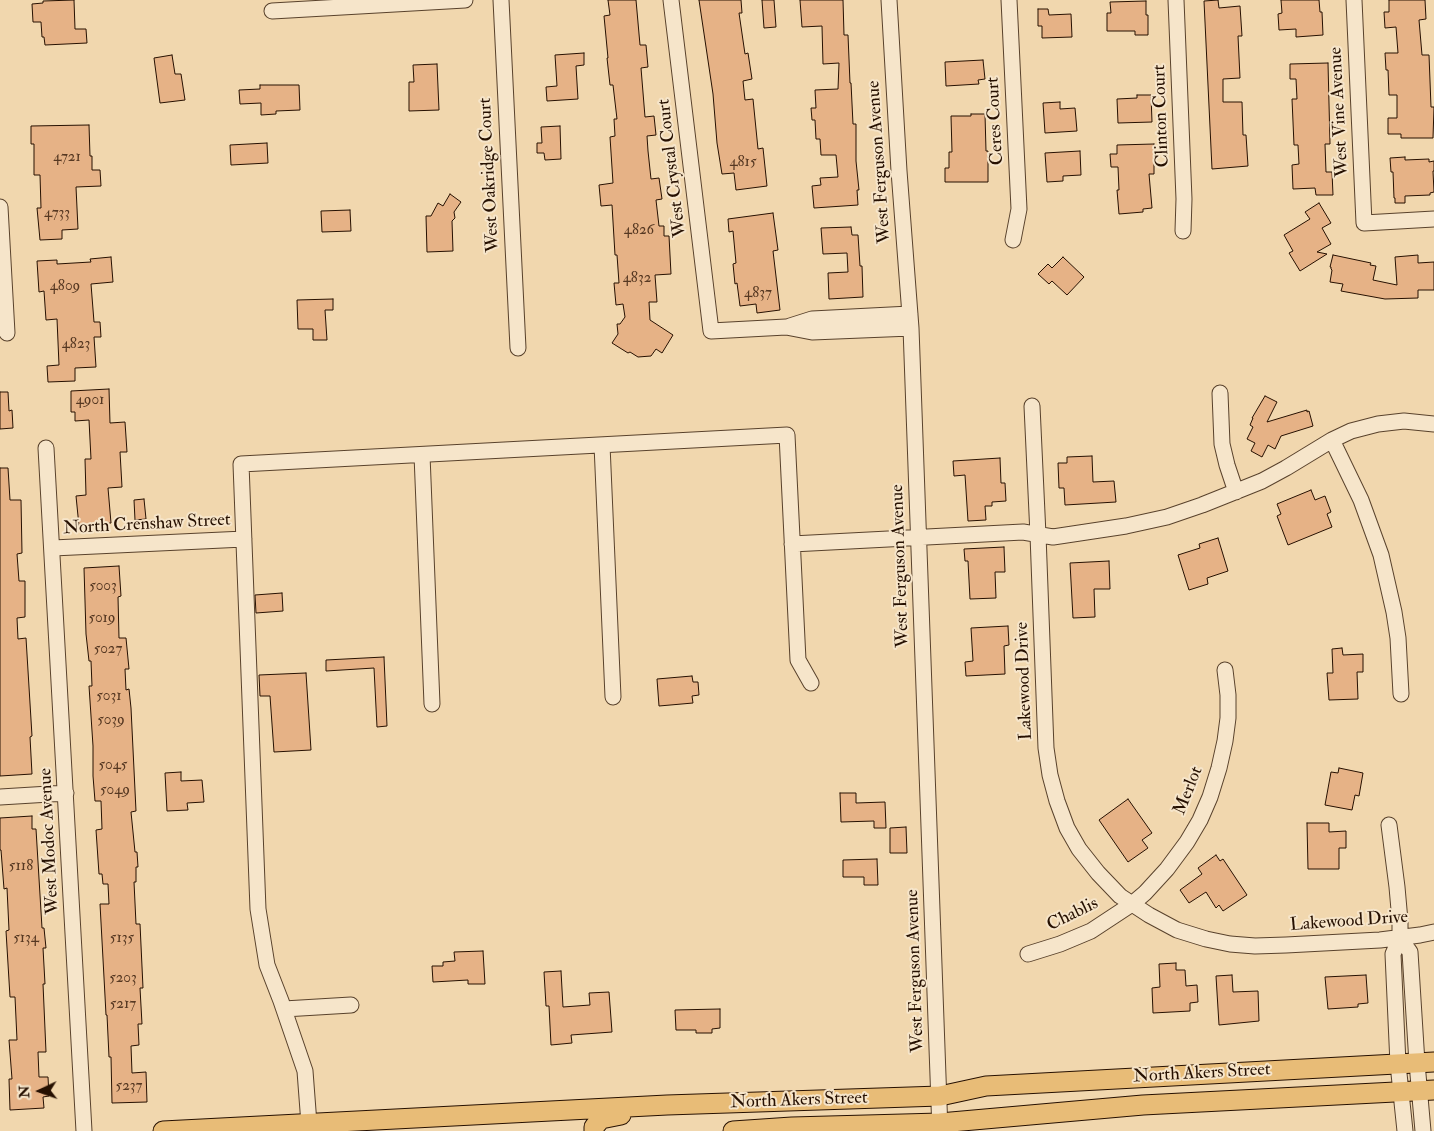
<!DOCTYPE html>
<style>
body{margin:0}
#map{position:relative;width:1434px;height:1131px;overflow:hidden;background:#f1d7ae;font-family:"IM FELL Double Pica",serif}
canvas{display:block}
.north{position:absolute;left:15px;top:1066px;width:50px;height:50px;-webkit-text-stroke:4px #f6e5ca;paint-order:stroke;rotate:267deg;font-size:14px;font-weight:700;line-height:20px;text-align:center;color:#261001}
.north::after{content:'';display:block;margin:auto;width:18px;height:22px;background:#261001;clip-path:polygon(50% 0,100% 100%,50% 72%,0 100%)}
</style>
<div id="map">
<canvas width="1434" height="1131"></canvas>
<div class="north">N</div>
</div>
<script>
const c = document.querySelector('canvas').getContext('2d');
c.lineJoin = 'round';
function paint(path, color) { c.fillStyle = color; c.fill(path, 'evenodd'); }
const poly = rows => new Path2D(rows.map(r => 'M' + r).join(''));
function trace(path, color, width, dash) { c.strokeStyle = color; c.lineWidth = width; c.lineCap = dash ? 'butt' : 'round'; c.setLineDash(dash || []); c.stroke(path); }
function label(font, color, halo, rows, align = 'center') {
  c.font = font + ' "IM FELL Double Pica",serif'; c.lineWidth = 4; c.setLineDash([]); c.textBaseline = 'middle'; c.strokeStyle = halo; c.fillStyle = color; for (const [text, x, y, turn = 0] of rows) {
    c.save(); c.translate(x, y); c.rotate((+turn || 0) * Math.PI / 180); c.textAlign = isNaN(turn) ? turn : align; if (halo) c.strokeText(text, 0, 0); c.fillText(text, 0, 0); c.restore();
  }
}
const building = poly([
 [74,0,75,29,86,29,87,43,45,45,44,37,42,37,41,22,33,22,32,4,43,3,43,1,74,0],
 [608,0,636,0,640,45,646,45,648,67,641,68,645,117,654,116,656,135,647,136,648,151,651,179,659,178,662,199,656,200,659,226,664,226,664,236,669,236,671,274,655,275,657,302,649,302,650,320,673,335,662,353,656,349,651,356,638,357,630,352,628,353,612,343,618,334,617,324,620,324,625,317,623,304,616,305,614,283,619,283,617,255,615,255,612,205,601,206,599,185,613,183,610,137,615,136,614,119,617,119,613,85,610,85,607,58,608,58,604,16,610,15,608,0],
 [699,0,741,0,742,13,739,13,745,54,748,53,752,79,743,81,745,100,753,99,758,149,763,148,767,186,736,190,734,173,722,174,717,143,713,94,699,0],
 [762,0,774,0,776,27,764,28,762,0],
 [800,0,843,0,844,35,848,35,850,83,851,83,853,124,856,124,856,161,859,190,857,190,858,205,814,208,812,186,821,185,820,178,838,177,836,155,821,155,820,139,816,139,815,120,812,120,811,108,816,108,815,90,838,89,839,63,823,64,822,26,802,27,800,0],
 [1218,0,1219,8,1240,6,1242,36,1238,36,1240,78,1223,79,1223,102,1242,102,1243,135,1246,135,1248,166,1212,169,1204,1,1218,0],
 [1281,0,1319,0,1320,12,1322,12,1323,35,1296,37,1296,29,1279,30,1278,14,1282,13,1281,0],
 [1389,0,1425,0,1426,19,1419,20,1422,55,1429,55,1431,107,1434,107,1433,138,1401,138,1401,134,1388,134,1388,118,1397,118,1397,95,1389,95,1388,70,1386,70,1385,53,1398,53,1396,27,1385,28,1384,12,1389,12,1389,0],
 [1146,1,1146,15,1148,15,1148,35,1135,35,1135,31,1107,31,1107,13,1111,13,1110,2,1146,1],
 [1038,9,1048,9,1049,15,1071,14,1072,37,1042,38,1042,26,1038,26,1038,9],
 [584,53,584,65,576,66,578,99,547,101,546,87,557,86,555,55,584,53],
 [172,55,175,74,181,74,185,100,160,103,154,58,172,55],
 [983,60,985,79,978,80,979,84,946,86,945,62,983,60],
 [1328,63,1330,144,1325,144,1326,172,1332,172,1333,195,1316,195,1315,188,1293,189,1292,165,1299,164,1298,145,1294,145,1292,99,1297,99,1296,79,1290,79,1290,64,1328,63],
 [437,64,439,110,409,111,409,82,414,82,413,65,437,64],
 [260,85,299,85,300,110,276,111,276,114,261,115,261,103,240,104,239,90,260,89,260,85],
 [1137,95,1151,95,1152,122,1118,123,1117,99,1137,98,1137,95],
 [1060,102,1060,109,1075,108,1077,131,1045,133,1043,103,1060,102],
 [971,114,985,114,986,151,988,151,988,182,945,182,945,168,949,168,949,152,952,152,951,116,971,116,971,114],
 [89,125,90,156,92,156,92,170,100,170,101,186,76,187,78,229,62,230,62,239,40,240,37,208,41,208,40,175,34,175,34,144,31,144,31,126,89,125],
 [560,126,561,159,545,160,544,153,537,153,537,143,542,143,541,127,560,126],
 [267,143,268,163,231,165,230,145,267,143],
 [1154,144,1154,174,1149,174,1152,208,1143,209,1143,212,1119,214,1117,190,1119,190,1118,167,1111,167,1110,154,1117,154,1117,145,1154,144],
 [1080,151,1081,175,1063,176,1063,181,1047,182,1045,153,1080,151],
 [1405,157,1405,160,1429,159,1429,162,1434,161,1434,171,1433,171,1434,192,1430,193,1430,195,1405,196,1405,203,1395,203,1395,198,1394,198,1393,172,1391,172,1390,158,1405,157],
 [450,194,461,202,454,212,455,218,452,221,453,251,427,252,426,216,431,216,438,203,443,206,450,194],
 [1319,203,1331,223,1322,228,1331,244,1317,252,1327,254,1300,271,1289,253,1293,251,1284,235,1310,219,1305,212,1319,203],
 [350,210,351,231,322,232,321,211,350,210],
 [773,213,778,250,773,251,780,310,757,313,756,304,740,306,737,283,735,284,733,264,736,263,733,231,729,232,728,219,773,213],
 [851,227,852,235,858,235,860,266,862,266,863,297,829,299,828,273,848,272,847,253,823,254,821,228,851,227],
 [1333,255,1371,263,1370,265,1376,266,1373,280,1397,285,1395,257,1418,255,1418,263,1434,262,1434,290,1418,290,1418,298,1385,299,1341,291,1343,284,1330,282,1332,270,1331,269,1331,267,1330,267,1333,255],
 [111,257,113,282,91,284,94,322,100,322,101,337,94,337,96,367,75,368,75,381,48,382,47,366,59,365,57,319,46,320,44,291,39,292,37,261,57,260,57,264,91,262,90,259,111,257],
 [1063,257,1084,277,1067,295,1052,281,1049,284,1038,274,1048,264,1052,268,1063,257],
 [333,299,333,310,325,310,327,340,313,340,313,329,298,329,297,300,333,299],
 [109,389,110,423,125,422,127,452,120,452,122,487,108,488,111,523,79,526,76,496,86,495,85,459,91,459,89,420,75,421,75,412,71,412,71,391,109,389],
 [0,392,8,392,9,411,12,410,13,428,0,429,0,392],
 [1265,396,1277,402,1267,422,1307,410,1307,412,1309,411,1313,426,1281,436,1275,449,1268,445,1262,457,1251,451,1255,443,1247,439,1253,427,1250,425,1253,418,1252,418,1265,396],
 [1092,456,1093,482,1114,481,1116,502,1065,505,1064,488,1059,488,1058,463,1067,463,1067,457,1092,456],
 [1000,458,1001,483,1005,483,1006,501,992,502,992,506,985,506,986,520,968,521,965,475,954,476,953,461,1000,458],
 [0,468,8,468,10,500,21,500,22,553,17,554,19,581,25,581,25,617,17,618,18,639,26,638,32,736,30,737,32,774,0,776,0,468],
 [1311,490,1315,500,1325,496,1331,512,1327,514,1332,527,1288,545,1277,516,1281,514,1277,504,1311,490],
 [144,499,146,519,135,520,134,500,144,499],
 [1218,538,1228,571,1207,578,1208,584,1189,590,1178,555,1200,548,1199,544,1218,538],
 [1004,547,1005,572,995,572,996,598,970,599,968,561,965,561,964,549,1004,547],
 [1109,561,1110,589,1094,589,1095,617,1073,618,1070,563,1109,561],
 [119,566,121,596,118,597,119,638,126,638,129,669,125,669,126,690,129,689,131,708,136,811,131,812,135,852,137,852,138,867,136,867,136,882,134,882,136,924,140,924,143,988,140,988,142,1024,138,1024,139,1045,131,1046,132,1073,146,1072,147,1102,112,1103,111,1057,109,1057,107,1015,106,1015,105,996,100,904,109,904,108,884,103,884,102,874,99,874,96,830,102,829,101,801,95,801,93,776,93,746,89,686,92,686,91,661,89,661,86,634,84,568,119,566],
 [282,593,283,611,256,613,255,595,282,593],
 [1008,626,1009,645,1004,646,1005,674,966,676,965,662,973,661,971,628,1008,626],
 [1342,648,1343,655,1363,654,1363,672,1357,672,1358,699,1329,700,1327,673,1333,673,1332,649,1342,648],
 [384,657,387,726,377,727,374,668,326,671,326,660,384,657],
 [306,673,311,750,274,752,270,696,260,696,259,675,306,673],
 [692,676,693,682,698,682,699,695,692,696,693,703,659,706,657,679,692,676],
 [1339,768,1363,773,1359,796,1355,795,1352,810,1325,805,1331,772,1338,773,1339,768],
 [181,772,181,781,202,780,204,802,187,803,188,810,167,811,165,773,181,772],
 [840,793,856,793,856,803,885,802,886,828,874,828,874,821,841,822,840,793],
 [1128,799,1152,833,1142,840,1148,848,1128,862,1099,820,1128,799],
 [32,816,32,829,36,829,42,928,44,928,46,948,43,948,45,984,43,984,46,1052,38,1052,39,1077,48,1077,49,1096,43,1097,44,1108,10,1110,9,1079,12,1079,9,1040,17,1040,15,997,10,997,6,931,9,930,7,888,4,889,1,850,0,850,0,818,32,816],
 [1307,823,1329,823,1329,832,1346,831,1346,848,1339,848,1339,869,1308,869,1307,823],
 [906,827,907,853,890,853,890,828,906,827],
 [1216,855,1220,861,1223,859,1247,895,1223,911,1219,905,1216,908,1206,892,1189,903,1180,890,1202,874,1198,868,1216,855],
 [877,859,878,885,864,885,864,877,843,877,843,860,877,859],
 [483,951,485,984,468,984,468,980,433,982,432,966,443,966,443,962,455,961,454,952,483,951],
 [1176,963,1176,970,1185,970,1186,986,1197,985,1198,1002,1190,1003,1190,1011,1153,1013,1152,988,1160,987,1159,964,1176,963],
 [561,971,563,1007,590,1005,589,993,609,992,612,1032,571,1035,572,1043,551,1045,549,1006,546,1006,544,972,561,971],
 [1232,975,1233,992,1258,991,1259,1021,1219,1025,1216,976,1232,975],
 [1366,975,1368,1003,1358,1004,1358,1007,1328,1009,1325,977,1366,975],
 [720,1009,720,1028,712,1029,712,1033,696,1033,696,1030,676,1030,675,1010,720,1009]
]);
paint(building, '#e6b286');
trace(building, '#261001', 1);
const minor = poly([
 [501,0,518,348],
 [671,0,711,331,786,327,812,332,911,328],
 [889,0,899,171,911,328,940,1131],
 [1009,0,1019,209,1013,240],
 [1176,0,1184,199,1183,231],
 [1354,0,1364,223,1434,219],
 [272,11,465,0],
 [0,207,7,333],
 [790,326,812,319,910,314],
 [1220,393,1222,444,1227,465,1236,492],
 [1032,406,1038,535,1046,748,1050,775,1057,801,1067,828,1079,849,1098,873,1120,896,1149,915,1177,930,1206,939,1230,944,1255,946,1286,945,1380,940,1420,935,1434,932],
 [1332,440,1361,500,1381,555,1394,612,1398,638,1401,694],
 [602,445,613,697],
 [46,448,84,1131],
 [422,455,432,704],
 [792,544,1023,532,1053,537,1126,526,1167,517,1202,505,1262,481,1286,468,1332,440,1351,431,1378,424,1404,421,1434,424],
 [53,548,244,539],
 [0,797,66,793],
 [1389,825,1397,887,1400,921,1400,938,1393,954,1398,1064,1405,1131],
 [1400,938,1410,952,1417,1063,1423,1131],
 [1028,954,1060,944,1091,931,1132,904,1145,893,1167,869,1187,842,1200,820,1210,797,1219,768,1225,741,1228,718,1228,695,1225,670],
 [284,1009,351,1005],
 [309,1124,305,1071,281,1001,267,965,258,909,241,464,787,435,798,660,811,683]
]);
const major = poly([
 [163,1131,667,1105,940,1096,986,1086,1434,1062],
 [594,1131,594,1127,601,1119,621,1115],
 [733,1131,792,1127,940,1123,1143,1105,1434,1090]
]);
trace(minor, '#59422c', 17);
trace(major, '#261001', 21);
trace(minor, '#f6e5ca', 15);
trace(major, '#e8bc77', 19);
label('15px', '#563822', null, [
 ["4721",67,158],
 ["4815",743,163],
 ["4733",57,214],
 ["4826",639,231],
 ["4832",637,279],
 ["4809",65,287],
 ["4837",758,294],
 ["4823",76,345],
 ["4901",90,401],
 ["5003",103,587],
 ["5019",102,619],
 ["5027",108,650],
 ["5031",109,697],
 ["5039",111,721],
 ["5045",113,766],
 ["5049",115,791],
 ["5118",21,867],
 ["5134",26,939],
 ["5135",122,939],
 ["5203",123,979],
 ["5217",123,1005],
 ["5237",129,1087]
]);
label('18px', '#261001', '#f6e5ca', [
 ["West Vine Avenue",1340,112,-93],
 ["Clinton Court",1162,116,-92],
 ["Ceres Court",996,121,-93],
 ["West Ferguson Avenue",880,162,-94],
 ["West Crystal Court",673,168,-97],
 ["West Oakridge Court",490,175,-93],
 ["North Crenshaw Street",147,525,-3],
 ["West Ferguson Avenue",901,566,-92],
 ["Lakewood Drive",1025,681,-92],
 ["Merlot",1189,791,-68],
 ["West Modoc Avenue",50,841,-93],
 ["Chablis",1073,915,-26],
 ["Lakewood Drive",1349,922,-4],
 ["West Ferguson Avenue",916,971,-92],
 ["North Akers Street",1202,1074,-3],
 ["North Akers Street",799,1101,-2]
]);
</script>
